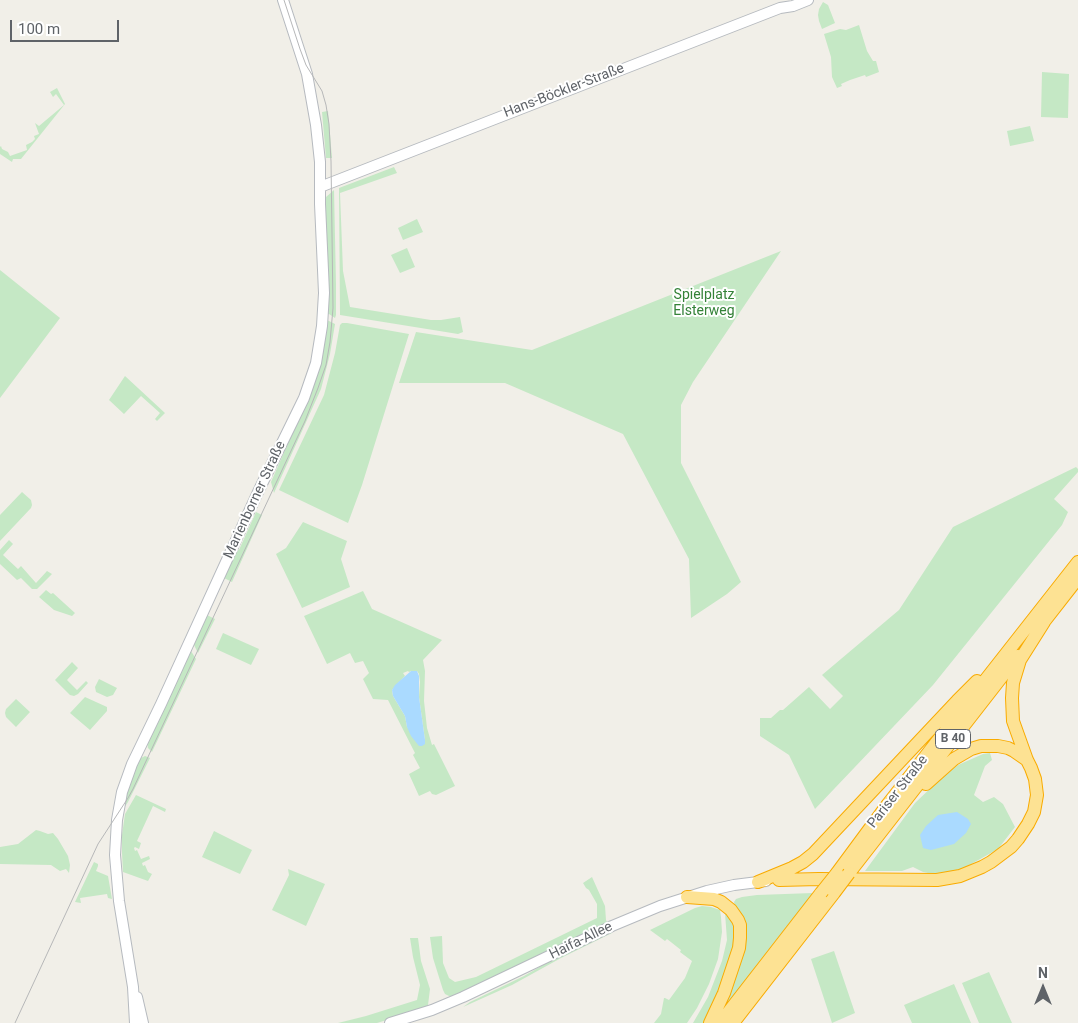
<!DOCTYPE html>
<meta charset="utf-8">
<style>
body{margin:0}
#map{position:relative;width:1078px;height:1023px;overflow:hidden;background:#f1efe8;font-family:Roboto,sans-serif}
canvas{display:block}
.north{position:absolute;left:1018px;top:963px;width:50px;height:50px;-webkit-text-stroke:4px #fff;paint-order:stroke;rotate:0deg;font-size:14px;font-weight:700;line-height:20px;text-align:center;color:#5f6368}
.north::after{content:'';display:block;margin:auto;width:18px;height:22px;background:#5f6368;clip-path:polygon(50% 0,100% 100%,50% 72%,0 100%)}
.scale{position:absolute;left:10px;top:20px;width:109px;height:22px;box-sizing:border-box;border:2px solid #5f6368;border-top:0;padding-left:6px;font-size:15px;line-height:18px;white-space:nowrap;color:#5f6368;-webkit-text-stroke:4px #fff;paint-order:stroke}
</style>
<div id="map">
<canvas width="1078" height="1023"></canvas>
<div class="north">N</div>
<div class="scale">100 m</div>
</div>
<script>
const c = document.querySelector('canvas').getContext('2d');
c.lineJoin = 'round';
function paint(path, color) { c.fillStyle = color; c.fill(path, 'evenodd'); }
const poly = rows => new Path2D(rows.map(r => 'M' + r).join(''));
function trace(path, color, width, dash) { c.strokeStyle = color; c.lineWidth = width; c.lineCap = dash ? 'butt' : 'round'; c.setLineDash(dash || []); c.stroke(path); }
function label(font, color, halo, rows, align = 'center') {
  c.font = font + ' Roboto,sans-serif'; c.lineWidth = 4; c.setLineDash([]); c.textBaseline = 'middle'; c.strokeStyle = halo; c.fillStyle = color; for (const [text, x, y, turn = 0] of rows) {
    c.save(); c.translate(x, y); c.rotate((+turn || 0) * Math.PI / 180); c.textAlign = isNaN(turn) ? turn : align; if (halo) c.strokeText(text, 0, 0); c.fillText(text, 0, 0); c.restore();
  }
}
paint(poly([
 [823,2,828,5,835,23,822,29,819,21,818,15,819,9],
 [859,25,867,51,873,61,876,61,879,72,866,77,865,75,850,80,841,84,842,86,837,88,832,77,831,57,824,34,840,29,846,30],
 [1042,72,1069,74,1068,118,1041,117],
 [57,88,65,104,21,159,13,159,12,162,0,154,0,147,1,146,2,149,8,152,10,156,27,150,26,145,32,142,35,139,34,136,39,134,35,123,39,126,64,105,56,94,53,97,50,92],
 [328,111,332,158,326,158,322,112],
 [1030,126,1034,141,1010,146,1007,131],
 [394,167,397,173,340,193,343,271,350,307,431,320,441,320,460,317,463,332,458,334,340,315,339,188],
 [334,190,336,285,336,315,335,318,329,314,325,314,327,282,326,222,323,217,323,211,326,210,326,197],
 [417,219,423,232,403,240,398,228],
 [407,248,415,267,400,273,391,255],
 [781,251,693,382,681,405,681,463,741,582,727,594,691,618,689,559,623,434,505,383,399,383,416,332,532,350],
 [0,270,60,318,0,398],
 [327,320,335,324,330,354,321,389,274,493,271,482,307,400],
 [342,323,347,323,409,334,362,485,348,523,279,490,324,395,335,353,340,325],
 [125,376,165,413,157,421,155,419,160,413,141,396,124,414,109,400],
 [1076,467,1078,469,1078,472,1054,499,1068,512,1062,525,933,685,815,809,789,755,760,736,760,718,771,718,780,710,783,710,809,687,830,709,843,696,822,675,899,610,953,527],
 [22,492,31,500,32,505,31,508,0,541,0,515],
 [256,512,262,515,232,582,224,578,236,549,239,550],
 [303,522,347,541,341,559,350,587,302,608,276,554,286,548],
 [9,540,13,544,3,555,18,569,21,566,36,583,47,571,52,574,37,589,32,589,21,578,17,580,0,564,0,550],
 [46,590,51,594,53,593,75,613,72,616,54,610,39,597],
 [363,591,372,609,442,640,423,660,425,671,424,701,427,728,432,745,434,744,455,786,436,795,432,794,430,791,419,796,409,774,420,768,413,755,415,753,388,700,373,699,363,679,369,673,363,661,355,663,350,653,327,664,304,616],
 [408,671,409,672,411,671,417,671,419,674,420,682,419,697,425,740,407,727,405,716,393,696,392,690,405,676,403,673],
 [207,615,215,619,198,653,194,645,190,643],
 [223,633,259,649,251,665,216,649],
 [191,651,196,659,152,752,148,748,147,742,185,652,190,654],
 [72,662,78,668,67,680,77,690,86,681,88,683,78,694,74,696,70,695,55,680],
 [99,679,117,688,113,695,107,697,96,692,95,687],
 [85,697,107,707,107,711,90,730,70,713],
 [16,699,30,712,16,727,6,717,5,713,6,709],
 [990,753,992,760,985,766,974,795,983,802,994,797,1003,804,1015,827,998,849,964,868,938,875,923,872,913,867,902,871,865,871,915,803,938,781,958,765,983,754],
 [145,756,150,758,128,802,122,811,128,785,139,759],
 [136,795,166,809,165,812,153,806,137,841,141,843,139,849,135,847,134,848,135,851,137,850,141,859,149,856,150,859,142,863,143,866,145,865,148,872,152,874,148,881,123,872,122,853,122,835,125,814],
 [36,830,40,831,48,834,53,833,58,839,68,856,70,865,69,873,66,869,60,871,51,865,0,864,0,847,18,844],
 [214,831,252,850,240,874,202,857],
 [94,862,98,864,98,866,96,871,108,876,112,899,108,898,107,894,80,898,81,903,75,902],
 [288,869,325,884,306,926,272,910,289,875],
 [592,877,605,906,606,920,608,924,457,996,449,996,445,994,443,990,433,958,430,937,442,936,443,963,449,978,455,982,476,977,597,918,597,904,589,890,586,888,583,883],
 [813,893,758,963,723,1011,740,955,735,906,734,902,736,899,742,897,757,895],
 [702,906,711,907,720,910,721,917,722,932,718,959,709,984,697,1008,687,1023,654,1023,661,1014,664,998,665,998,669,1000,685,978,692,961,680,952,681,950,667,939,665,941,650,930,695,908],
 [727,910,738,935,707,1023,693,1023,708,997,722,961,727,940,725,913],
 [611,931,612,933,561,958,512,985,463,1007,470,1002,524,976,550,961],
 [410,938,418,938,421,961,430,989,428,1005,428,1007,377,1023,338,1023,366,1016,417,1000,420,985,413,957],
 [834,951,855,1013,832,1023,811,959],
 [989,972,1012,1023,979,1023,962,983],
 [954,984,971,1023,912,1023,904,1005]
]), '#c5e8c5');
paint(poly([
 [411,671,417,671,419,676,419,697,425,740,425,744,422,746,419,746,411,736,407,727,405,716,393,696,392,690,395,685],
 [957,812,968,819,971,824,966,833,954,844,931,850,923,848,920,835,926,826,938,815]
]), '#aadaff');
const secondary = poly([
 [320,187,780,8,793,6,808,0],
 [137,997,143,1023],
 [135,1023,133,987,119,901,115,855,117,820,122,792,132,764,161,704,258,492,304,398,316,363,322,326,324,293,323,270,320,204,320,162,316,125,307,74,283,0],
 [390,1023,432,1010,463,997,612,926,660,906,707,891,734,885,766,881]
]);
const highway = poly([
 [1039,628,1078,578],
 [926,784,954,759,971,749,981,746,998,746,1008,748,1014,751,1027,760],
 [837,873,888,804,1078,562],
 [849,873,1018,656],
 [779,880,819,879,937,880,960,876,982,867,991,862,1011,847,1018,839,1028,824,1034,812,1037,795,1035,779,1031,768,1027,760,1013,721,1012,698,1013,683,1020,660,1044,622],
 [758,882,792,868,803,862,813,854,957,701,977,681],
 [687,897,714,899,721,902,731,910,738,920,740,925,740,938,739,948,724,993,710,1023],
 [720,1023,821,893],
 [733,1023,834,893]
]);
trace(secondary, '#b6babf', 12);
trace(highway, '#f9ab00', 14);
trace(secondary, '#fff', 10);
trace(highway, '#fde293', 12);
trace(poly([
 [15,1023,98,844,128,798,133,789,305,421,318,388,326,365,330,342,333,308,331,161,329,124,326,105,322,91,306,65,300,49,284,0]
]), '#b6b7b8', 1);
const highwayBridge = poly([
 [821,893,837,873],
 [834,893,849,873]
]);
trace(highwayBridge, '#f9ab00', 14, []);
trace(highwayBridge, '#fde293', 12);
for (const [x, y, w] of [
 [953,739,35]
]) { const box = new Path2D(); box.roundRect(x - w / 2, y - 9.5, w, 19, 4); c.fillStyle = '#fff'; c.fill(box); trace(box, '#5f6368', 1); }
label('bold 12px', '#5f6368', null, [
 ["B 40",953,739]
]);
label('14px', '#5f6368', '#fff', [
 ["Hans-Böckler-Straße",564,91,-21],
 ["Marienborner Straße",255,500,-65],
 ["Pariser Straße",898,792,-52],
 ["Haifa-Allee",581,941,-26]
]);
label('14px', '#348238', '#fff', [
 ["Spielplatz",704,295],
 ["Elsterweg",704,311]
]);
</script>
